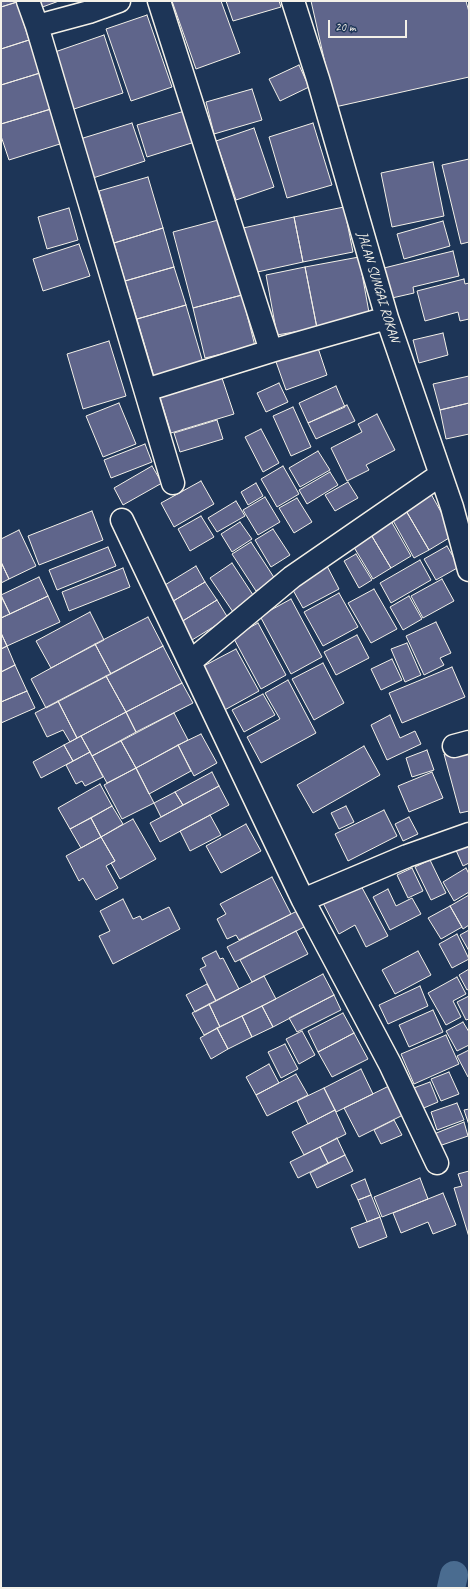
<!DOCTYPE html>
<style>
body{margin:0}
#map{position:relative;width:470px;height:1589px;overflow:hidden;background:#1d3557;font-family:Caveat,sans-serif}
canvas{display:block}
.frame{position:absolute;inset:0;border:2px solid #f4f1e8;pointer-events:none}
.scale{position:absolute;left:328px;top:20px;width:79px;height:18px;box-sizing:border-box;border:2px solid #f4f1e8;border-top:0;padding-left:5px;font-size:12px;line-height:14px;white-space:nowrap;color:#f4f1e8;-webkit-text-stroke:3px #1d3557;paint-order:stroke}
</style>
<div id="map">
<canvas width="470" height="1589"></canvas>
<div class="frame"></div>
<div class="scale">20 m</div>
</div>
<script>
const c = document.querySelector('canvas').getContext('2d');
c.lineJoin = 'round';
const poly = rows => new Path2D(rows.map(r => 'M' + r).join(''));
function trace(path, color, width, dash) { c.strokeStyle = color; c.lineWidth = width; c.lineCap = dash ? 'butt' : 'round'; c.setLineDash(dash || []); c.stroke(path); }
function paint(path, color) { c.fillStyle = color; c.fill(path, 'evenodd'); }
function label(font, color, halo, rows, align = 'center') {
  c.font = font + ' Caveat,sans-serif'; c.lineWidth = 3.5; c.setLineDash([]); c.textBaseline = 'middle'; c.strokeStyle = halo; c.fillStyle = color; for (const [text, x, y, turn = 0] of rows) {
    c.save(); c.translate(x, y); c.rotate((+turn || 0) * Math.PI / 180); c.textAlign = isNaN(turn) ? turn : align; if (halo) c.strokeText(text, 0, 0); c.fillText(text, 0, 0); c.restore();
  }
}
trace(poly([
 [451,1588,454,1575]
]), '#4a6c90', 28);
const building = poly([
 [1,1,17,1,17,2,1,7,1,1],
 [34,1,59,1,37,9,34,1],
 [172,1,221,1,240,53,196,69,172,1],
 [226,1,279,1,281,7,233,21,226,1],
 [311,1,466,1,469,12,469,77,335,107,311,1],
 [17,2,29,40,1,49,1,7,17,2],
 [147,15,172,87,131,101,106,29,147,15],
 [104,35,123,93,71,110,52,53,104,35],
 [29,40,40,73,1,85,1,49,29,40],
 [299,65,309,87,280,101,269,79,299,65],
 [40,73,51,109,1,124,1,85,40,73],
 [252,89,262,120,214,134,206,102,252,89],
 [51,109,63,143,9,160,1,136,1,124,51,109],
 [188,110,198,141,147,157,137,125,188,110],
 [132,123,145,161,93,178,80,139,132,123],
 [313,123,332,185,287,198,269,137,313,123],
 [254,128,274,187,236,200,216,141,254,128],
 [469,159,469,242,461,244,442,165,469,159],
 [433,162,444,216,392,227,381,173,433,162],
 [148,177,163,228,114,243,99,191,148,177],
 [344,207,353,252,303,262,294,217,344,207],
 [69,208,78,240,47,249,38,217,69,208],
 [294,217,303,262,253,273,243,228,294,217],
 [222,219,242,295,193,308,173,232,222,219],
 [443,221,450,246,404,259,397,234,443,221],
 [163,228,174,267,125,281,114,243,163,228],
 [79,244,90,276,43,291,33,259,79,244],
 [453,251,459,276,413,287,414,293,392,298,384,268,453,251],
 [359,257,370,318,317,328,305,267,359,257],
 [174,267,186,305,137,319,125,281,174,267],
 [305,267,317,328,277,335,266,275,305,267],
 [464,279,465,284,469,283,469,319,460,321,458,312,425,321,417,291,464,279],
 [242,295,255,346,205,358,193,308,242,295],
 [186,305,204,366,155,380,137,319,186,305],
 [443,333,448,355,419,363,413,340,443,333],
 [109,341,126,396,83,409,67,354,109,341],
 [317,345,327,375,286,390,275,359,317,345],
 [469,376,469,403,440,410,433,384,469,376],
 [222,378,234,414,171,433,160,397,222,378],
 [279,383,288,402,266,412,257,393,279,383],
 [336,386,345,407,308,423,299,403,336,386],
 [119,403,136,444,103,457,86,416,119,403],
 [469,403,469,434,446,439,440,410,469,403],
 [347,405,355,421,316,439,308,423,347,405],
 [293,407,311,447,291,456,273,416,293,407],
 [377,414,395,450,366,465,369,470,347,481,331,448,362,432,358,424,377,414],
 [217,420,223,439,180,452,174,433,217,420],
 [261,429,279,463,263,472,245,437,261,429],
 [145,444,152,462,111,478,104,460,145,444],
 [318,451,330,470,300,487,289,468,318,451],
 [152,466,162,483,123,505,114,488,152,466],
 [283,466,299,494,277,507,261,479,283,466],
 [330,472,338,485,307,504,299,490,330,472],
 [201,481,214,504,174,527,161,503,201,481],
 [348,482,358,498,335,511,325,495,348,482],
 [256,483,263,496,248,505,241,492,256,483],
 [431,494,454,535,429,550,405,509,431,494],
 [265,497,280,522,258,535,243,510,265,497],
 [297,498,312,522,294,533,279,508,297,498],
 [236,501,245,516,217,532,208,518,236,501],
 [405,509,429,550,414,558,391,517,405,509],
 [92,511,103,540,39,565,28,536,92,511],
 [201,516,214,537,190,551,178,529,201,516],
 [391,521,411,556,391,568,370,533,391,521],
 [240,522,252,539,232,552,221,534,240,522],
 [273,529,290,555,271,567,255,540,273,529],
 [19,530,36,566,9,579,1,562,1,539,19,530],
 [370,533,391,568,373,579,352,544,370,533],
 [251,542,275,579,256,591,232,554,251,542],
 [447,546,459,567,436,580,424,559,447,546],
 [108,547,116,566,57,590,49,570,108,547],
 [356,554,372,580,359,588,344,561,356,554],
 [420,560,431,580,391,603,380,583,420,560],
 [1,562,9,579,1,583,1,562],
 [232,563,255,598,233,612,210,578,232,563],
 [326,564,339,589,303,608,289,583,326,564],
 [196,566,205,582,170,603,160,588,196,566],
 [123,568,130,587,69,611,62,592,123,568],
 [39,577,48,596,10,614,1,595,39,577],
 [442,579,454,601,423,618,411,596,442,579],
 [205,582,217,600,181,622,170,603,205,582],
 [374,589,397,629,371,643,348,603,374,589],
 [339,593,358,627,323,646,304,612,339,593],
 [1,596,10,614,1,618,1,596],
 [48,596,60,622,7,646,1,633,1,618,48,596],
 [409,596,422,619,403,630,390,607,409,596],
 [291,599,322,657,291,674,260,616,291,599],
 [217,600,228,618,192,640,181,622,217,600],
 [90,612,104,640,51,668,36,641,90,612],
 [148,617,163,646,111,674,95,644,148,617],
 [436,622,451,653,440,658,444,665,424,675,406,636,436,622],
 [258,623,286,675,261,689,233,637,258,623],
 [1,633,7,646,1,649,1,633],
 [357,635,369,658,336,675,324,652,357,635],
 [407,643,421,675,405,682,391,649,407,643],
 [95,644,111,674,46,708,31,679,95,644],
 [7,646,15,665,1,672,1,649,7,646],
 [163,646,182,683,126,712,106,676,163,646],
 [236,649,259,691,221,712,198,669,236,649],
 [392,659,402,680,381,690,371,669,392,659],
 [323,663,344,703,314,720,292,679,323,663],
 [15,665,27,691,1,702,1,672,15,665],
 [452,667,465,697,402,723,389,693,452,667],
 [106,676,126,712,77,738,58,701,106,676],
 [288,680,316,733,261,763,247,737,280,719,265,693,288,680],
 [182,683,193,703,136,732,126,712,182,683],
 [27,691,35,708,1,723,1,702,27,691],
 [263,694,275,715,244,732,232,710,263,694],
 [58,701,77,738,70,742,63,730,47,737,35,713,58,701],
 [126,712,136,732,92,756,81,736,126,712],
 [174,713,188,740,136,768,121,741,174,713],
 [390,715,400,738,415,731,421,744,387,760,371,725,390,715],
 [201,734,217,763,194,776,178,745,201,734],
 [81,736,90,752,73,761,64,745,81,736],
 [121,741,136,768,107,783,92,756,121,741],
 [64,745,73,761,41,778,33,762,64,745],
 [178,745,191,771,149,794,136,768,178,745],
 [364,746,380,775,313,813,297,785,364,746],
 [469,748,469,811,460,813,444,754,469,748],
 [427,750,434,770,412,777,406,758,427,750],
 [90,752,103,777,85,786,82,781,76,784,66,765,90,752],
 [136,768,154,803,122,819,104,785,136,768],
 [212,772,219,786,183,805,175,792,212,772],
 [432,772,443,798,409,812,398,786,432,772],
 [100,784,112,806,70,829,58,808,100,784],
 [219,786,229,805,160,842,150,823,219,786],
 [175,792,183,805,161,817,154,803,175,792],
 [112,806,123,824,101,837,91,818,112,806],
 [346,806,354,822,339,829,331,813,346,806],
 [384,810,397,836,348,861,335,834,384,810],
 [210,815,221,835,190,851,180,831,210,815],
 [409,817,418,834,403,841,395,824,409,817],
 [91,818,101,837,81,848,70,829,91,818],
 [133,819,156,859,120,879,111,863,115,861,101,837,133,819],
 [246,824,261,851,221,873,206,846,246,824],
 [101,837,115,861,106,866,118,888,96,900,83,878,79,881,66,856,101,837],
 [469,841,469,863,463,866,455,848,469,841],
 [430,860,446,893,431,900,415,867,430,860],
 [412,868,423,891,408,898,397,875,412,868],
 [466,868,469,874,469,892,454,901,443,882,466,868],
 [272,877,291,914,239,940,236,935,227,939,217,919,226,914,220,904,272,877],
 [359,882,388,936,366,947,355,925,339,934,322,901,359,882],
 [388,889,396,906,412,898,421,914,390,930,373,897,388,889],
 [469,895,469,925,463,929,450,906,469,895],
 [123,899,133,919,140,916,142,920,169,907,180,929,113,964,99,936,110,931,100,911,123,899],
 [450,906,462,927,441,939,428,918,450,906],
 [297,911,306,926,235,962,227,947,297,911],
 [469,930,469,951,460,935,469,930],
 [296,931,308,954,252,982,240,960,296,931],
 [457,934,469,959,452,968,439,944,457,934],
 [216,951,220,959,223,958,239,989,216,1001,200,969,206,966,202,958,216,951],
 [418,951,431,975,395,994,382,970,418,951],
 [469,969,469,989,467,990,459,975,469,969],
 [323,974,334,995,273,1027,262,1006,323,974],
 [264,976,276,999,220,1027,209,1004,264,976],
 [457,977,466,994,453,1001,461,1017,446,1025,428,993,457,977],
 [207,984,216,1001,195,1012,186,995,207,984],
 [420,986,428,1006,388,1024,379,1005,420,986],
 [334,995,341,1010,297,1032,289,1018,334,995],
 [469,996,469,1019,466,1020,457,1002,469,996],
 [209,1004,220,1027,204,1035,192,1013,209,1004],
 [262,1006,273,1027,252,1037,242,1016,262,1006],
 [433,1010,443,1032,409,1047,399,1025,433,1010],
 [343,1013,354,1033,318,1052,308,1031,343,1013],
 [242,1016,252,1037,228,1049,217,1028,242,1016],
 [463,1022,469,1032,469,1045,457,1051,446,1031,463,1022],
 [217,1028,228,1049,211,1059,200,1038,217,1028],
 [302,1031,315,1055,299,1064,286,1039,302,1031],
 [354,1033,368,1059,332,1077,318,1052,354,1033],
 [446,1035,459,1064,414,1084,401,1054,446,1035],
 [285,1044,298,1069,281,1078,268,1052,285,1044],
 [469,1050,469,1077,468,1077,457,1056,469,1050],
 [269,1064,279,1083,256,1095,246,1077,269,1064],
 [361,1069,373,1094,336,1112,324,1088,361,1069],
 [449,1072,459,1094,441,1101,431,1079,449,1072],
 [296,1074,308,1095,267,1116,256,1095,296,1074],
 [430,1082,438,1102,419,1110,411,1089,430,1082],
 [391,1085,405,1114,359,1137,344,1108,391,1085],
 [324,1088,335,1110,308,1124,297,1101,324,1088],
 [457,1103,464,1120,437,1130,431,1112,457,1103],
 [469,1109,469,1125,464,1110,469,1109],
 [335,1110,346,1134,304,1155,292,1132,335,1110],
 [394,1120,402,1135,381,1144,374,1130,394,1120],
 [464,1122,468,1136,439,1146,434,1134,464,1122],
 [337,1138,345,1155,328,1163,320,1147,337,1138],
 [320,1147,328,1163,298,1178,290,1162,320,1147],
 [345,1155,353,1171,317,1188,310,1173,345,1155],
 [469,1171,469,1237,454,1188,462,1186,458,1174,469,1171],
 [420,1178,428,1199,382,1217,374,1197,420,1178],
 [365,1179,371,1195,358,1200,351,1185,365,1179],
 [443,1193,456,1225,433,1234,428,1222,401,1233,393,1213,443,1193],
 [371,1195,380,1217,367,1222,358,1200,371,1195],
 [380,1217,387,1237,359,1248,351,1228,380,1217]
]);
paint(building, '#5f658b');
trace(building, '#f4f1e8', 1);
const minor = poly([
 [28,1,37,26],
 [119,1,89,12,37,26,173,483],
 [159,1,271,351],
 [293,1,318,79,387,318,452,507,469,570],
 [146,390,271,351,387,318],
 [122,520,303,900,390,1064,437,1163],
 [190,662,292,577,440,475],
 [454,746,469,742],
 [303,900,407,856,469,834]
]);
trace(minor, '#f4f1e8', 25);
trace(minor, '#1d3557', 22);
label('14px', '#f4f1e8', '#1d3557', [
 ["JALAN SUNGAI ROKAN",378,287,73]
]);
</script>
